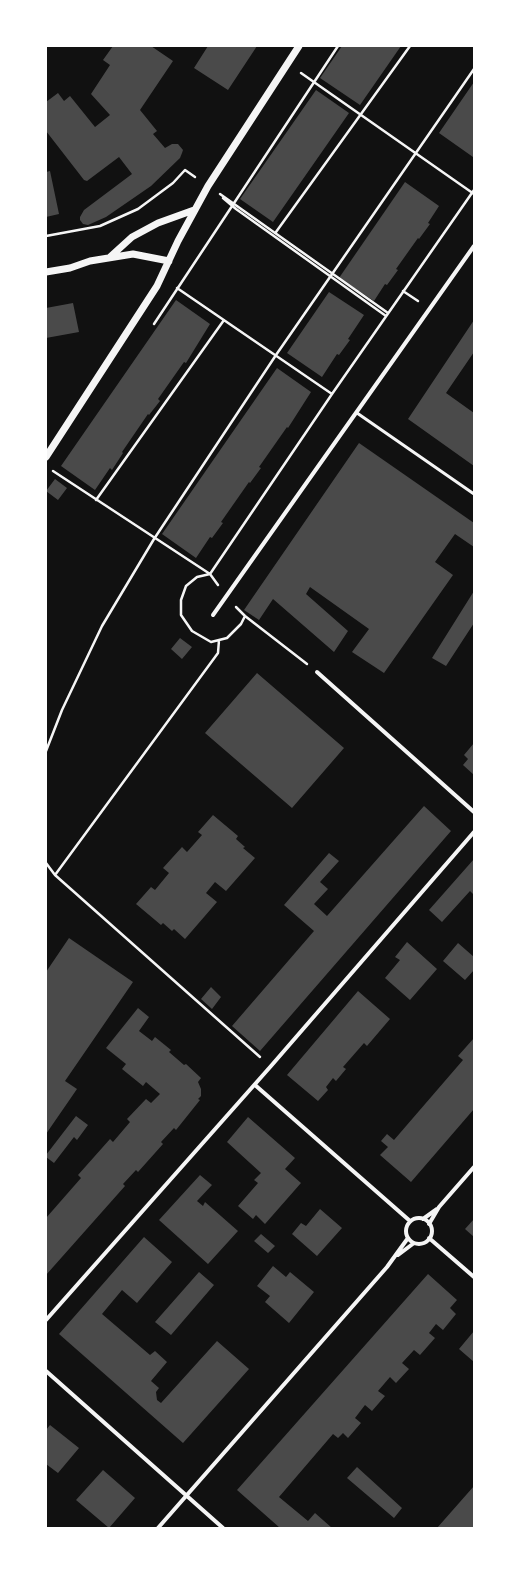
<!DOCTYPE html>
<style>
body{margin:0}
#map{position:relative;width:520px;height:1574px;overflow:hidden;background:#111;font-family:Cabin,sans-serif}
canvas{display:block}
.frame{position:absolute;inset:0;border:47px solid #fff;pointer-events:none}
</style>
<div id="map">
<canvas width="520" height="1574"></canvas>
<div class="frame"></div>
</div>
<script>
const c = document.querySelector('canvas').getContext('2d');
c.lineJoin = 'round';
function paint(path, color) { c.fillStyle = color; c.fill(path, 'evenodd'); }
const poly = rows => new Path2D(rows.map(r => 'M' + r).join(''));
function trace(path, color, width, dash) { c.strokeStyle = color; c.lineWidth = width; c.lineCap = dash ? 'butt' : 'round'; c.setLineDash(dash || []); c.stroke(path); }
paint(poly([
 [113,46,151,46,173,61,140,110,157,131,153,134,165,148,172,144,178,144,183,150,182,153,180,158,151,186,106,217,88,225,83,224,80,220,80,217,84,210,132,174,119,157,87,181,84,180,46,131,46,102,58,93,64,101,70,96,95,127,110,115,91,94,110,65,103,60],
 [208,46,257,46,228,90,194,68],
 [342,46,401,46,360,105,320,78],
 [474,82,474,156,473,157,439,133],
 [316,90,349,113,273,222,240,199],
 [50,171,59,214,46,217,46,172],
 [405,182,439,206,428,223,430,224,419,239,418,238,396,269,398,270,387,285,385,284,374,301,339,278],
 [329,292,364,315,348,339,350,340,339,355,337,354,322,377,287,353],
 [176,300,210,324,186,363,184,362,158,399,160,401,149,415,148,414,122,452,123,453,112,470,110,468,95,490,61,466],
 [73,303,79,332,46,338,46,308],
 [474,320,474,352,446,393,474,413,474,466,408,419],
 [277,368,311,392,288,428,287,427,259,467,261,468,250,483,249,482,221,522,223,523,212,538,210,537,196,558,162,534],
 [359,443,474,523,474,547,455,534,435,562,453,575,384,673,352,652,369,629,310,587,306,594,348,631,334,652,273,599,259,620,244,610],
 [55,479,67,488,58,500,46,491],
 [474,591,474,623,446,666,432,658],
 [180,638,192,647,182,659,171,649],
 [257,673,344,748,292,808,205,733],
 [474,743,474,775,463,765,468,759,464,755],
 [424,806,451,831,260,1051,232,1026,314,931,284,905,329,853,339,861,320,882,328,889,314,904,327,916],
 [213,815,238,836,236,839,245,847,243,848,255,858,226,891,215,882,206,893,217,902,185,939,174,929,172,931,163,923,161,925,136,904,151,887,155,890,169,873,163,868,182,847,187,852,202,835,198,832],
 [474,859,474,895,470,891,442,922,429,910],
 [69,938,133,982,65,1081,77,1089,46,1134,46,972],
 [407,942,437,969,410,1000,385,978,400,960,395,957],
 [458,943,474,957,474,970,465,980,443,961],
 [211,987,221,997,212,1009,201,999],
 [358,991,390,1019,367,1046,364,1043,343,1067,346,1069,336,1081,333,1078,326,1087,328,1090,318,1101,287,1075],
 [138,1008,149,1017,139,1031,152,1041,155,1037,171,1050,169,1052,184,1065,186,1064,201,1078,198,1082,201,1089,201,1096,198,1099,200,1100,176,1130,174,1128,161,1142,163,1144,138,1172,136,1170,123,1184,125,1186,46,1275,46,1218,81,1178,78,1175,110,1139,113,1142,130,1122,127,1119,146,1099,151,1103,160,1094,146,1082,143,1086,122,1069,126,1064,106,1048],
 [474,1038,474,1109,411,1182,380,1155,388,1147,381,1141,387,1134,394,1140,463,1060,458,1056],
 [76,1116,88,1125,77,1140,74,1137,54,1163,46,1157,46,1155],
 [248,1117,295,1158,285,1169,301,1183,265,1224,256,1215,253,1219,238,1206,258,1183,254,1180,261,1173,227,1142],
 [200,1175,212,1185,197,1201,203,1206,205,1202,238,1231,208,1264,159,1220],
 [320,1209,342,1228,317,1256,292,1234,301,1223,306,1226],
 [474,1219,474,1237,465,1229],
 [261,1234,275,1246,268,1253,254,1241],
 [144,1237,172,1262,137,1303,122,1290,102,1314,150,1355,155,1351,167,1362,151,1381,159,1388,156,1392,157,1400,161,1403,217,1341,249,1369,183,1443,59,1334],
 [273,1266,286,1277,290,1272,314,1292,289,1323,265,1302,270,1296,257,1286],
 [199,1272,214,1285,171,1335,155,1322],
 [428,1274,457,1300,450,1308,456,1314,443,1330,436,1324,429,1333,435,1338,420,1355,414,1350,402,1363,409,1369,396,1383,390,1377,378,1391,385,1396,372,1411,365,1405,355,1418,361,1423,348,1438,343,1433,338,1438,333,1434,279,1497,308,1521,315,1513,332,1528,280,1528,237,1490],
 [474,1331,474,1362,459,1349],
 [50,1425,79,1448,58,1473,46,1464,46,1430],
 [357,1467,402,1508,394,1518,347,1478],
 [103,1470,135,1498,109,1528,76,1500],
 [474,1486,474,1528,437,1528]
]), '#4a4a4a');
trace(poly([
 [301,73,474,194],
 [220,194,388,313],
 [223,198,236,209,386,316],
 [276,232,410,46],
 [46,236,100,226,138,209,173,183,185,170,195,177],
 [177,288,332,394],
 [403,291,418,301],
 [154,324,338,46],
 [53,471,210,574,218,585],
 [96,500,224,320],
 [236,607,245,616,307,664],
 [245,616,241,624,227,638,211,642,192,631,181,615,181,600,186,586,197,577,210,574,332,394,474,190],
 [46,751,62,710,102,626,154,539,276,355,474,69],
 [46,863,55,875,260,1057],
 [55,875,218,653,219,640]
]), '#f5f5f5', 2.5);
trace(poly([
 [357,413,474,494]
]), '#f5f5f5', 3);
trace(poly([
 [213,615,474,246],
 [317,672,474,812],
 [255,1085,410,1221],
 '406 1231a13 13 0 1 1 26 0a13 13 0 1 1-26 0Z',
 [423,1219,437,1209],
 [429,1224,439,1207,474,1167],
 [429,1238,474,1277],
 [398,1255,414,1243],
 [46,1320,271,1066,474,832],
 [46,1371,223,1528],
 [158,1528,387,1267,408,1238]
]), '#f5f5f5', 4);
trace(poly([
 [110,257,132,237,158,223,194,210],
 [46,272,70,268,90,261,133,254,169,261],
 [46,457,157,286,178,241,208,186,299,46]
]), '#f5f5f5', 7);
</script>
